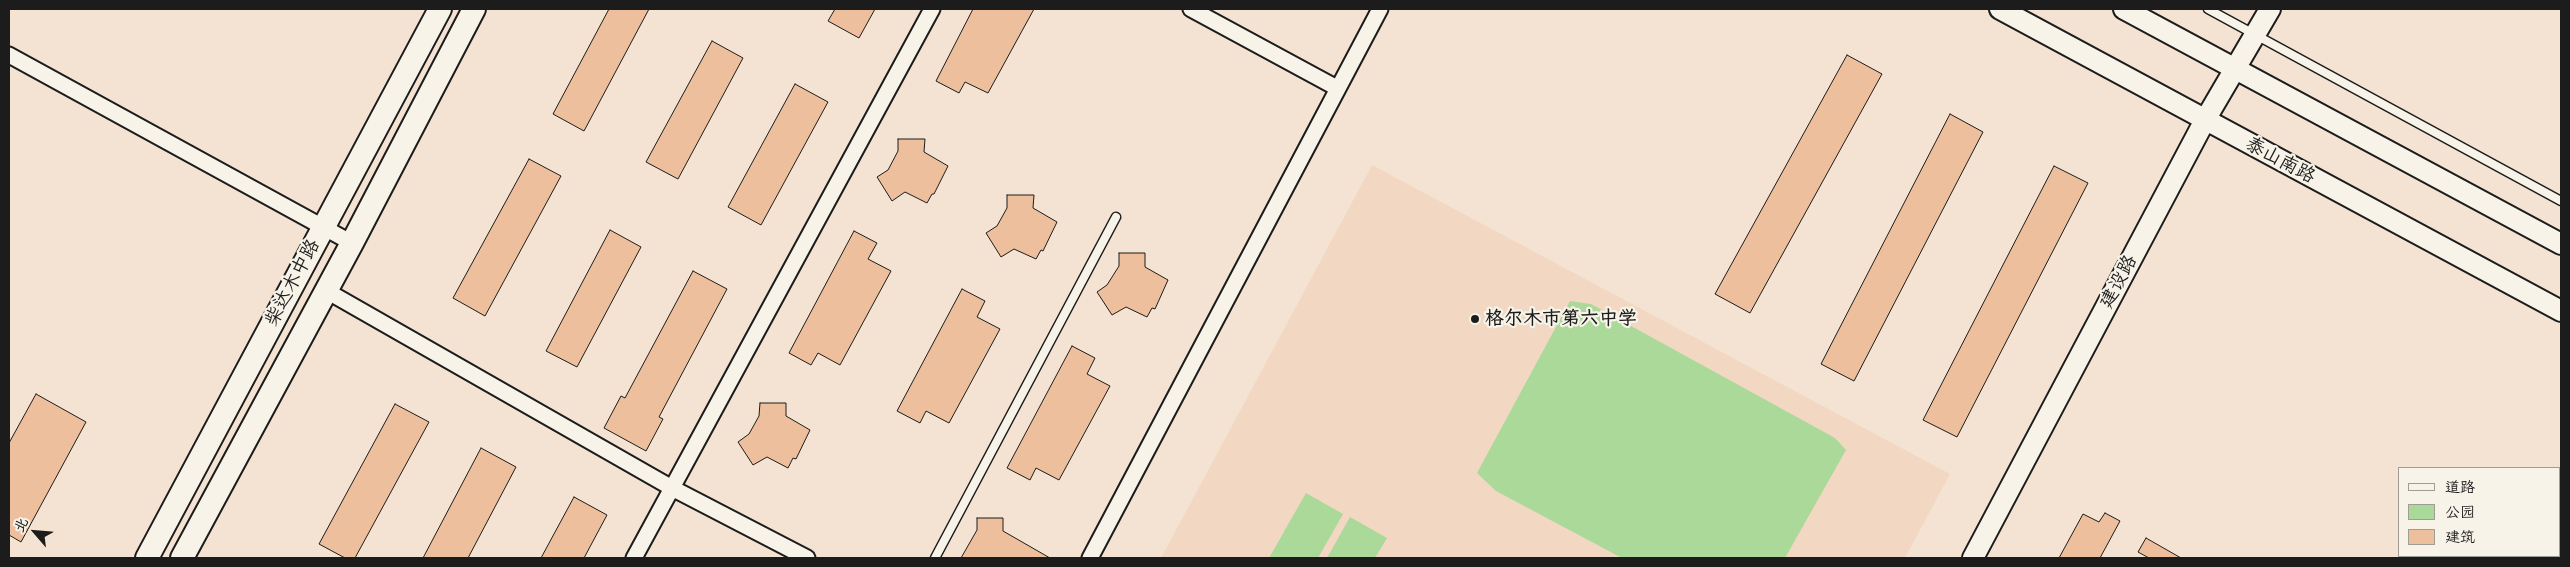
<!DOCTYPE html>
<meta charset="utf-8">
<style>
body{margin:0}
#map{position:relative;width:2570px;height:567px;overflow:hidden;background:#f4e3d2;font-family:Sriracha,"LXGW WenKai TC",sans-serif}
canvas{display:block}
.frame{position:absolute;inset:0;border:10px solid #1c1c1c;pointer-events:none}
.legend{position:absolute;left:2398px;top:467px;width:162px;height:90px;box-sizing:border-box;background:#f7f3e8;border:1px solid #9f9d96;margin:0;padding:6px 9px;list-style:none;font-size:15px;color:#1c1c1c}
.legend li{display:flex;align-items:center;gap:10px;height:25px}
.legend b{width:25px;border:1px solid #9f9d96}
.north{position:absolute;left:10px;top:507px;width:50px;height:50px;-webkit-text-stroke:4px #f7f3e8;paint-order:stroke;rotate:297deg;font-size:14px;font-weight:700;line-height:20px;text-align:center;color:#1c1c1c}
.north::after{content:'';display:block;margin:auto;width:18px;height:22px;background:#1c1c1c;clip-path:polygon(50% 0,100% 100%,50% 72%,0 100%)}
</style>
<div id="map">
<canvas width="2570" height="567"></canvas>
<div class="frame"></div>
<ul class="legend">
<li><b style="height:6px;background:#f7f3e8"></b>道路</li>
<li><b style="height:14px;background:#aad999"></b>公园</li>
<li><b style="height:14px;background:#edbf9d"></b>建筑</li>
</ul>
<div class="north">北</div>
</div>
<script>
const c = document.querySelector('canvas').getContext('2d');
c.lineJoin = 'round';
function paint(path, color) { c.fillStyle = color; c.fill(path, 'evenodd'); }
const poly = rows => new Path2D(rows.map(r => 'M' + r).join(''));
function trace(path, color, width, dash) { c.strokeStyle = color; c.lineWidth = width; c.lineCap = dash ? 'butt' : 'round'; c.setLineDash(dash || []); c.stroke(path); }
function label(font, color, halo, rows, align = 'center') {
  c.font = font + ' Sriracha,"LXGW WenKai TC",sans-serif'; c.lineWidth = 4.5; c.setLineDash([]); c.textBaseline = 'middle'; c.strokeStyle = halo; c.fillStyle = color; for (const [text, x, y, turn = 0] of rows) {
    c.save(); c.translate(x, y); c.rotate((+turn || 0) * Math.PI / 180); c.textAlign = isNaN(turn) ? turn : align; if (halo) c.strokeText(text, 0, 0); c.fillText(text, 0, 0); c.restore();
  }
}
paint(poly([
 [1372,165,1950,474,1905,558,1161,558]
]), '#f2d8c2');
paint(poly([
 [1570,301,1591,304,1835,438,1846,450,1785,558,1622,558,1496,491,1477,473],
 [1306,493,1343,514,1318,558,1269,558],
 [1350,517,1387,538,1375,558,1327,558]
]), '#aad999');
const building = poly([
 [609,9,649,9,584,131,553,114,609,9],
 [835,9,875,9,859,38,828,21,835,9],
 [973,9,1034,9,988,93,965,82,959,93,936,81,973,9],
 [712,41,743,58,678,179,646,162,712,41],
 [1847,55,1882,74,1750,313,1715,294,1847,55],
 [795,84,828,102,761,225,728,207,795,84],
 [1950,114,1983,132,1854,381,1821,364,1950,114],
 [898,139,925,139,924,152,948,166,934,194,932,194,927,203,905,192,892,201,877,177,888,170,898,151,898,139],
 [529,159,561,176,485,316,453,298,529,159],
 [2054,166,2088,183,1957,437,1923,420,2054,166],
 [1007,195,1034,195,1033,208,1057,222,1043,251,1041,250,1036,259,1014,249,1001,257,986,233,997,226,1007,208,1007,195],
 [610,230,641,247,577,367,546,351,610,230],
 [854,231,877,243,868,259,891,271,840,365,818,353,811,365,789,353,854,231],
 [1119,253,1145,253,1145,267,1168,280,1155,309,1152,308,1147,317,1126,307,1112,315,1097,292,1107,285,1119,266,1119,253],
 [693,271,727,289,659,417,663,419,646,451,604,428,621,396,625,398,693,271],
 [962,289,985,301,977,317,1000,329,949,423,926,411,920,423,897,411,962,289],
 [1072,346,1095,358,1087,374,1110,386,1059,480,1036,468,1030,480,1007,468,1072,346],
 [36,394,86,422,21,542,9,535,9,443,36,394],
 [760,403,786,403,786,416,810,430,796,459,793,458,788,468,767,457,753,465,738,442,749,434,759,416,760,403],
 [395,404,429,422,355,558,345,558,319,544,395,404],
 [481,448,516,467,468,558,423,558,481,448],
 [574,497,607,515,584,558,541,558,574,497],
 [2105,513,2120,521,2100,558,2059,558,2083,514,2099,522,2105,513],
 [977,518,1003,518,1003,531,1050,558,961,558,977,530,977,518],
 [2146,538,2181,558,2149,558,2138,552,2146,538]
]);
paint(building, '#edbf9d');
trace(building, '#1c1c1c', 1);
const service = poly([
 [2208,9,2561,201],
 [935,558,1116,217]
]);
const minor = poly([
 [1191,9,1337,88],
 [9,55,352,243],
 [325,290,672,488,807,558],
 [634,558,932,9],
 [1090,558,1380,9]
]);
const tertiary = poly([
 [2000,9,2561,311],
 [2124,9,2561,244],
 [1973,558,2205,120,2270,9]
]);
const secondary = poly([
 [147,558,440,9],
 [182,558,352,243,474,9]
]);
trace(service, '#1c1c1c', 11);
trace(minor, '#1c1c1c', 19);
trace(tertiary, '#1c1c1c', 24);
trace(secondary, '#1c1c1c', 26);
trace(service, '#f7f3e8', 8);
trace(minor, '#f7f3e8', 15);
trace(tertiary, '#f7f3e8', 20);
trace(secondary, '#f7f3e8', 22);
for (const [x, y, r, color] of [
 [1475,319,5,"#1c1c1c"]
]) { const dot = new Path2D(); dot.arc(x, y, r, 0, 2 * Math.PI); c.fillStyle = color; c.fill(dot); trace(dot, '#f7f3e8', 2); }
label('19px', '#1c1c1c', '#f7f3e8', [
 ["泰山南路",2280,161,28],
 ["建设路",2119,282,-62],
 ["柴达木中路",293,283,-62]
]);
label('bold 19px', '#1c1c1c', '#f7f3e8', [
 ["格尔木市第六中学",1485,319]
], 'left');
</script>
